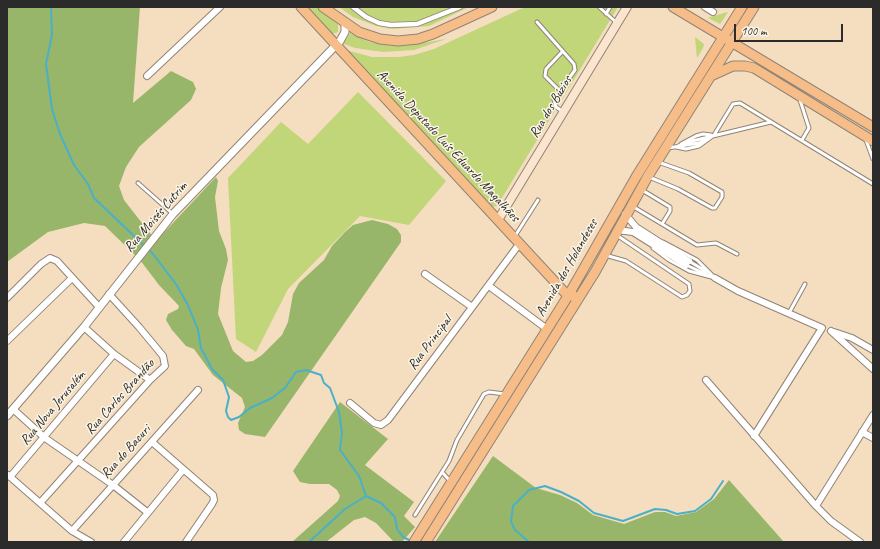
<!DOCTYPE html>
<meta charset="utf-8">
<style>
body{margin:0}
#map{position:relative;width:880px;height:549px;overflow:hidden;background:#f5ddc0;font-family:Caveat,sans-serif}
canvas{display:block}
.frame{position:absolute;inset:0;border:8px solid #2b2b2b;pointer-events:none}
.scale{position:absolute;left:734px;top:24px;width:109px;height:18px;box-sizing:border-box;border:2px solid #2b2b2b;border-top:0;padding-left:5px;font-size:12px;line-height:14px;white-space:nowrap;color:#2b2b2b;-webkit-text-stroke:3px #fcf5e5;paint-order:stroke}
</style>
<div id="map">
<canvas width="880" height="549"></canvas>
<div class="frame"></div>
<div class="scale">100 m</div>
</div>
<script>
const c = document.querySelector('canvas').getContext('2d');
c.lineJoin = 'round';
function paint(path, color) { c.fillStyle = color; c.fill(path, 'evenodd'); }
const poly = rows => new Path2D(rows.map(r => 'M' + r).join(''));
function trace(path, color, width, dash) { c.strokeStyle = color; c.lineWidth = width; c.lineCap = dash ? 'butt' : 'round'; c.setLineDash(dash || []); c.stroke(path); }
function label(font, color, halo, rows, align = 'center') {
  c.font = font + ' Caveat,sans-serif'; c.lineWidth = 3; c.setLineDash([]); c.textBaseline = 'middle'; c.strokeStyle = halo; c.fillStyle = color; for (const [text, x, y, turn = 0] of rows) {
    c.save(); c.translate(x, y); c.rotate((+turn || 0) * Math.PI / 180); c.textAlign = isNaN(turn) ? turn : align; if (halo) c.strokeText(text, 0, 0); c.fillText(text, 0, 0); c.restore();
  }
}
paint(poly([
 [308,7,316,7,338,24,338,32,332,34],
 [339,7,469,7,429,26,392,29,376,26,353,17],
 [525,7,618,7,497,206,491,207,346,50,372,57,399,57,414,55,434,49],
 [728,12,720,24,708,18,713,16],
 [350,33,369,42,391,46,423,43,446,39,414,50,383,52,355,48,341,43,347,38],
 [695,37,704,44,703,48,697,58],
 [358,92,446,181,409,225,360,216,288,289,256,352,236,339,228,178,281,122,308,144]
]), '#c1d579');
paint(poly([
 [7,7,140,7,133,103,171,71,193,82,196,89,191,100,139,147,126,167,119,186,124,200,156,241,216,177,218,181,215,197,219,231,226,249,228,260,221,288,218,314,233,351,246,362,253,361,262,355,282,335,288,322,293,294,299,283,324,260,332,246,345,232,353,225,372,220,388,224,397,229,401,235,401,242,265,437,245,434,239,430,238,423,245,407,242,398,213,375,194,349,186,346,172,330,166,320,168,314,178,309,179,306,159,285,140,260,105,226,84,223,48,232,7,262],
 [340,402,388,439,365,465,414,502,404,516,415,527,402,542,394,542,376,523,365,517,354,520,326,542,292,542,338,501,340,496,337,490,329,484,310,484,300,482,293,471],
 [493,456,536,488,560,495,577,503,593,515,624,524,655,512,665,512,676,516,696,512,714,499,729,480,784,542,435,542]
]), '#98b669');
trace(poly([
 [51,7,52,35,46,64,52,109,60,134,74,165,88,184,94,198,153,254,176,284,188,305,198,330,201,348,212,369,223,380,229,397,226,411,228,417,231,420,239,417,250,408,272,398,285,388,296,372,306,370,321,375,324,383,330,388,339,412,342,433,340,450,359,476,366,496],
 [309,542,345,509,366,496,381,503,395,517,397,529,403,537,411,541],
 [529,542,515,530,511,522,513,506,529,490,545,486,561,492,579,501,594,513,623,521,655,509,666,510,677,514,695,511,711,499,723,481]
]), '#49b0c8', 2);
const service = poly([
 [599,7,617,23],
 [606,14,610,7],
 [537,22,574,64,575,70,554,99,556,107,562,111],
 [560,91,545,76,546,69,563,51],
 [800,100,809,128,802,140],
 [866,140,873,159],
 [681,144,696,136,703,134,711,135],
 [676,147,686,149,699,146,714,135,733,104,740,103,873,184],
 [676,147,688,142,771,122],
 [668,148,699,143,705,140],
 [649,177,678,189,712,208,715,208,722,197,722,192,689,173,658,162],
 [138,183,173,214],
 [642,190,670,207,670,211,662,224,697,245,716,243,737,254],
 [632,206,662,224],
 [515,236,538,200],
 [663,242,697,260,715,278],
 [653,248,669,260,689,271,715,278],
 [605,255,626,261,682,297,687,295,690,291,689,284,618,236],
 [689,261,707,272],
 [686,265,708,275],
 [789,313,805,284],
 [450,481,442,472,449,461,457,440,484,394,489,392,505,394],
 [415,515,442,472]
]);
const pedestrian = poly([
 [353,7,366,17,379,23,391,25,417,24,460,7]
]);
const minor = poly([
 [705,7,713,12],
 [147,76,220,7],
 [625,214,636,227,689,261],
 [617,230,633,232,686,265],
 [425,274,472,307],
 [715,278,738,291,822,328,754,436],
 [489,286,547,329],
 [7,298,41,264,50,258,57,261,99,307],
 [84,327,114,354,150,380],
 [831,331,873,369],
 [834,332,852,338,873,350],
 [7,341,72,278],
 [706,380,816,506,831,521,860,542],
 [350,403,374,423,381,425,388,420,520,243],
 [13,409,45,438,113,485,147,512],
 [862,432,873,438],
 [152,442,213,495,214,500,212,504,186,542],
 [8,475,72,531,91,542],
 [10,477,114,354],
 [40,503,150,380,165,366,163,356,139,327,109,294],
 [816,506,873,415],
 [72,531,198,390],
 [124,542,183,470]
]);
const tertiary = poly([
 [7,416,84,327,173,214,340,41,345,32,345,24]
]);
const secondary = poly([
 [498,220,627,7]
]);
const primary = poly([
 [301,7,568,296,574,296],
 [323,7,359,32,380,39,398,41,418,39,433,34,492,7],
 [673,7,873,127],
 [711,76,733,66,745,66,754,68,873,141],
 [414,542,568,296,636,177,742,7],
 [426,542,595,272,648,176,754,7]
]);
trace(service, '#908476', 5);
trace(pedestrian, '#908476', 6);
trace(minor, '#908476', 8);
trace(tertiary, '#908476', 9);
trace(secondary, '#908476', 10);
trace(primary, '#908476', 11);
trace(service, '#fff', 3);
trace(pedestrian, '#fff', 4.5);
trace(minor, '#fff', 6);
trace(tertiary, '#fff', 7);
trace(secondary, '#fce5cf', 8);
trace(primary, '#f7bd88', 9);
label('14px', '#2b2b2b', '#fcf5e5', [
 ["Rua dos Búzios",551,107,-59],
 ["Avenida Deputado Luís Eduardo Magalhães",448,146,47],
 ["Rua Moisés Cutrim",156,217,-49],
 ["Avenida dos Holandeses",567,268,-60],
 ["Rua Principal",430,343,-53],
 ["Rua Carlos Brandão",120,397,-48],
 ["Rua Nova Jerusalém",53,408,-50],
 ["Rua do Bacuri",126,452,-48]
]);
</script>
